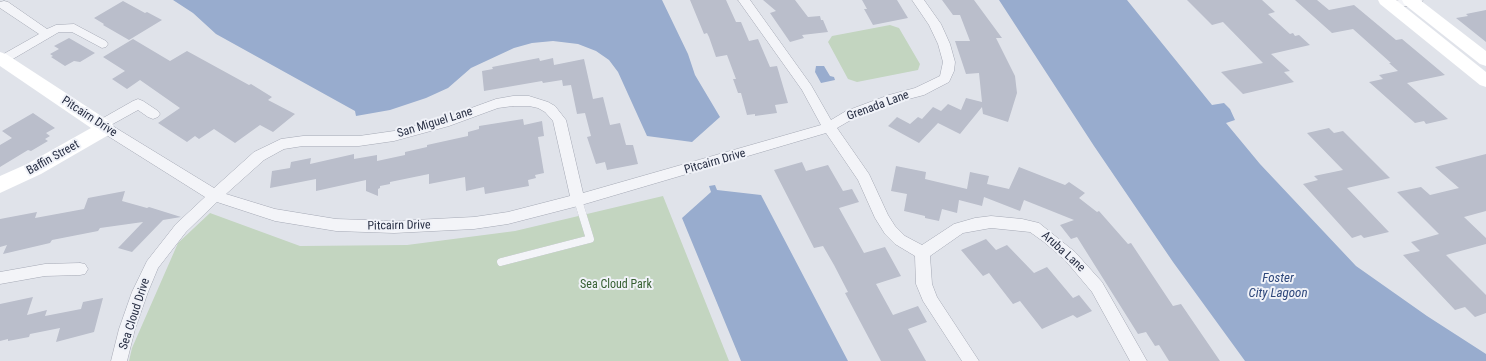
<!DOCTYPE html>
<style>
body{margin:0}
canvas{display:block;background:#e0e3ea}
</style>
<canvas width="1486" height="361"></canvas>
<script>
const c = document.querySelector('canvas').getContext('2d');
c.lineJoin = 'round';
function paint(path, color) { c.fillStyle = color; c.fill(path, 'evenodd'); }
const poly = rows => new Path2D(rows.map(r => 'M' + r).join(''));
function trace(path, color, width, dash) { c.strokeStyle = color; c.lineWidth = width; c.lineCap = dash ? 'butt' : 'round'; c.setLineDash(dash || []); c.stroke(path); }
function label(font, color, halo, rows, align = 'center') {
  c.font = font + ' "Roboto Condensed",sans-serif'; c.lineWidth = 4; c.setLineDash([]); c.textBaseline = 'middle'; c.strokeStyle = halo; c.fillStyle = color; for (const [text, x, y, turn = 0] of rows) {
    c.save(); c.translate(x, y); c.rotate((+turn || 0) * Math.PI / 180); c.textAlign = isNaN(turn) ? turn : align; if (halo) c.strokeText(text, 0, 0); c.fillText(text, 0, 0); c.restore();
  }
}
paint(poly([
 [890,25,899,28,920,64,918,70,857,82,848,79,828,42,832,36],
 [663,196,729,361,129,361,132,348,178,243,210,213,300,246,407,245,515,231]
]), '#c3d5c0');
paint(poly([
 [173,0,662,0,688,54,695,75,720,117,692,142,647,136,618,72,609,60,596,51,578,44,553,41,532,43,514,48,471,68,448,88,426,98,390,110,356,116,355,111,216,34,193,13],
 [999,0,1127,0,1212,105,1224,103,1230,109,1235,120,1226,123,1260,164,1356,266,1427,316,1486,354,1486,361,1245,361,1173,262,1094,146],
 [816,66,824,66,830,76,834,77,835,80,821,83,815,72],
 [715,185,717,190,761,195,848,361,741,361,682,218,711,192,709,186]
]), '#98acce');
paint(poly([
 [690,0,726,0,736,22,741,22,749,41,758,39,770,67,777,66,788,103,775,105,777,113,755,116,755,114,747,115,741,93,738,93,733,79,736,79,727,55,716,57,709,37,707,33,704,34],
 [763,0,795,0,808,17,820,16,821,20,823,20,828,32,802,35,804,38,790,42,770,13,776,11],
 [862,0,897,0,908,18,873,25,864,9,867,9],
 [942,0,974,0,1002,38,996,38,1015,76,1017,93,1008,122,983,114,982,107,960,134,938,123,919,143,888,126,897,117,910,124,918,117,922,119,933,107,941,111,948,104,961,110,966,98,982,102,979,73,966,74,955,41,970,41,960,15,953,15],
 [1187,0,1262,0,1275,12,1268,14,1290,34,1293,33,1295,36,1299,35,1310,45,1271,54,1290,71,1284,72,1294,82,1243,94,1221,72,1263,63,1223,22,1212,25],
 [1295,0,1317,0,1329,10,1354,5,1396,40,1402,39,1445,75,1407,83,1448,119,1426,124,1424,121,1415,123,1369,82,1383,79,1379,75,1398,71,1389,63,1391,63,1353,29,1332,33],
 [123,1,145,13,147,12,162,20,129,40,103,25,104,24,94,18],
 [1486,10,1486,42,1456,18,1468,16,1466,14],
 [69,38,95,53,80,62,74,61,65,66,51,57,53,56,50,54,59,49,54,46],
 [133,39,170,61,187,51,249,85,251,84,272,97,268,100,295,114,273,132,260,125,235,143,214,129,199,139,195,136,187,142,158,123,180,108,140,80,127,89,112,79,125,71,103,57],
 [539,58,540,61,553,58,554,65,584,59,593,99,603,97,610,125,620,123,626,145,633,145,638,164,607,170,605,162,596,164,587,137,591,136,585,113,577,114,571,85,563,86,562,80,543,83,542,81,484,91,482,71,493,69,492,67],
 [33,113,55,128,46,133,50,136,45,139,48,141,31,151,28,150,0,167,0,145,12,138,2,131],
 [523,119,524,125,542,121,544,136,538,137,544,173,535,175,536,178,528,180,529,186,485,194,484,187,466,191,465,177,429,184,429,174,390,182,390,184,380,186,380,188,378,189,378,196,366,191,366,180,316,191,316,179,270,188,272,171,290,168,291,162,311,158,310,164,354,154,354,159,377,155,377,161,405,155,405,152,427,147,427,145,468,136,468,132,479,129,479,126],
 [1329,128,1334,133,1343,131,1390,178,1347,188,1389,232,1364,238,1361,235,1352,238,1303,184,1318,180,1314,176,1343,170,1307,133],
 [1486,154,1486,211,1464,217,1486,238,1486,244,1446,255,1486,295,1486,313,1475,317,1465,307,1455,310,1403,255,1420,251,1411,242,1439,234,1397,192,1421,187,1430,195,1459,188,1435,167],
 [802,162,806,171,828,165,843,191,852,189,859,202,839,208,864,253,885,247,901,276,876,284,893,315,918,306,927,322,908,329,926,361,881,361,845,293,848,292,834,265,823,246,814,248,774,170],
 [896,166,926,172,925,179,967,189,970,172,989,176,987,184,1009,189,1019,167,1065,185,1069,182,1085,193,1079,198,1097,212,1099,211,1128,244,1131,243,1173,306,1181,304,1220,361,1169,361,1159,345,1155,346,1146,332,1138,334,1077,237,1071,239,1060,225,1074,220,1024,200,1020,211,984,197,982,206,959,200,957,213,942,209,939,221,925,218,925,216,904,211,907,194,891,191],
 [125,191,122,201,147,208,149,207,181,217,163,220,132,252,118,248,143,222,100,228,98,231,52,240,50,243,3,254,7,245,0,247,0,219,37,212,35,218,84,209,88,198],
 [986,239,996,250,1007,245,1034,273,1047,267,1073,298,1079,295,1092,311,1077,318,1073,315,1042,329,1020,301,1013,304,989,273,983,276,961,250],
 [33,297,27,315,47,310,45,316,81,309,83,302,103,298,94,332,56,342,60,328,30,334,29,337,8,341,8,339,0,341,0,304]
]), '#babecb');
const lane = poly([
 [501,262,590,239,578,200]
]);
const street = poly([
 [738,0,750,0,811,85,831,120,846,111,889,95,915,88,940,76,943,62,938,44,929,25,912,0,924,0,941,24,950,44,955,62,954,71,949,82,924,95,897,102,856,117,837,128,869,174,888,215,895,226,905,236,922,245,954,224,975,218,991,216,1022,219,1039,223,1075,252,1102,282,1147,361,1130,361,1092,292,1065,260,1044,242,1030,232,991,228,963,233,930,256,932,284,937,297,979,361,962,361,923,301,916,284,915,256,895,244,885,234,875,218,858,180,826,133,578,206,508,224,474,229,394,233,336,231,275,221,217,202,186,232,158,268,148,292,135,329,127,361,111,361,119,329,132,292,147,261,176,224,205,197,100,131,94,125,96,122,133,101,138,99,143,101,158,111,160,114,158,117,153,119,148,117,138,110,111,125,214,188,254,152,281,139,303,136,359,136,394,131,441,119,496,99,513,96,529,96,548,102,555,106,566,120,583,193,821,125,802,90,738,0],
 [513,106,529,106,538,108,545,112,553,121,570,196,508,212,474,217,394,221,336,219,275,209,226,194,264,160,284,149,303,146,359,146,394,141,449,126,498,108,513,106],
 [1399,0,1423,0,1421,3,1392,9,1388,8,1386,5,1388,2,1399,0],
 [4,1,8,2,47,29,56,25,74,24,106,41,108,44,106,47,102,48,72,32,59,32,6,63,0,64,0,56,39,34,0,8,0,2,4,1],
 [80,263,85,264,88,269,85,274,80,275,45,276,0,284,0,272,45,264,80,263]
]);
trace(lane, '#a5a9b5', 8);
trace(street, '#a5a9b5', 1);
trace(lane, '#f3f4f8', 8);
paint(street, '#f3f4f8');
paint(poly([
 [1378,0,1396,0,1486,72,1486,87,1480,85,1380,4,1378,0],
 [1402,0,1420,0,1486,51,1486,66,1480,64,1404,4,1402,0],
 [0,52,6,54,112,123,114,128,112,133,41,174,0,193,0,176,27,164,91,128,0,66,0,52]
]), '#fff');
label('12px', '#272e43', '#f0f2f8', [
 ["Grenada Lane",878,106,-20],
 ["Pitcairn Drive",89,117,33],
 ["San Miguel Lane",435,123,-17],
 ["Baffin Street",53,158,-29],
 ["Pitcairn Drive",715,162,-16],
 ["Pitcairn Drive",399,226,-1],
 ["Aruba Lane",1063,252,42],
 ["Sea Cloud Drive",135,314,-72]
]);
label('12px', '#376033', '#f0f2f8', [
 ["Sea Cloud Park",616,285]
]);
label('italic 13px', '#2d477b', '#f0f2f8', [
 ["Foster",1278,279],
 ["City Lagoon",1278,294]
]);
</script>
